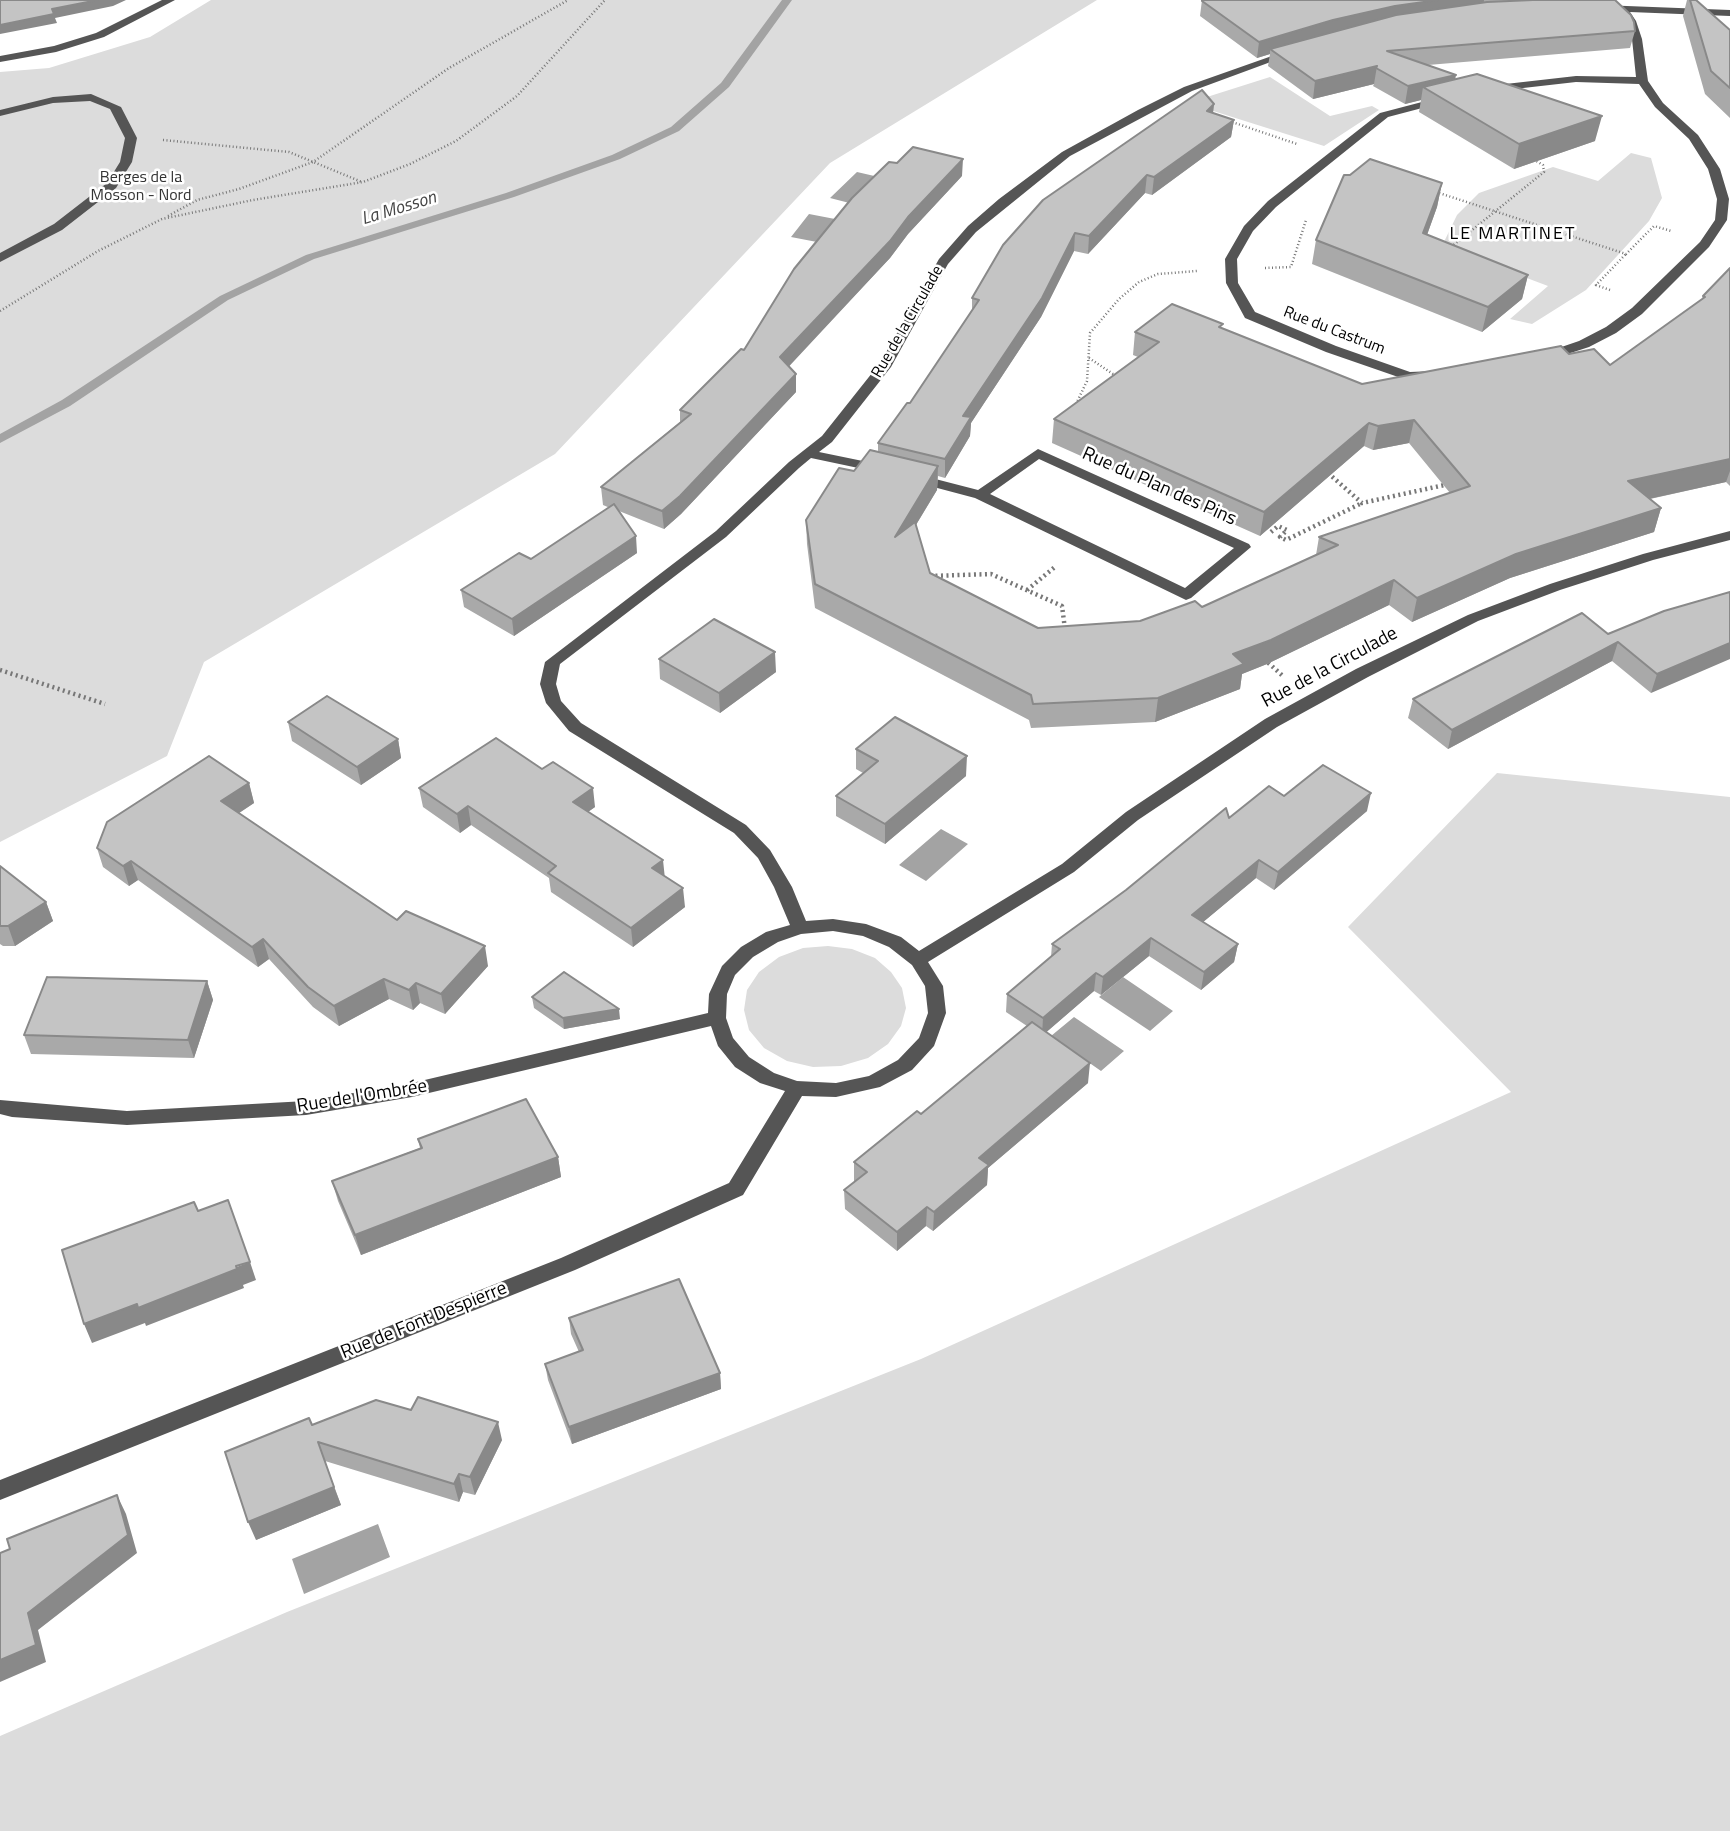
<!DOCTYPE html>
<meta charset="utf-8">
<style>
body{margin:0}
canvas{display:block;background:#fff}
</style>
<canvas width="1730" height="1831"></canvas>
<script>
const c = document.querySelector('canvas').getContext('2d');
c.lineJoin = 'round';
function paint(path, color) { c.fillStyle = color; c.fill(path, 'evenodd'); }
const poly = rows => new Path2D(rows.map(r => 'M' + r).join(''));
function trace(path, color, width, dash) { c.strokeStyle = color; c.lineWidth = width; c.lineCap = dash ? 'butt' : 'round'; c.setLineDash(dash || []); c.stroke(path); }
function label(font, color, halo, rows, align = 'center') {
  c.font = font + ' "Titillium Web",sans-serif'; c.lineWidth = 5; c.setLineDash([]); c.textBaseline = 'middle'; c.strokeStyle = halo; c.fillStyle = color; for (const [text, x, y, turn = 0] of rows) {
    c.save(); c.translate(x, y); c.rotate((+turn || 0) * Math.PI / 180); c.textAlign = isNaN(turn) ? turn : align; if (halo) c.strokeText(text, 0, 0); c.fillText(text, 0, 0); c.restore();
  }
}
paint(poly([
 [211,0,1097,0,830,163,555,454,204,662,167,756,0,842,0,72,49,68,150,37],
 [1270,77,1330,116,1372,106,1379,110,1324,146,1188,103],
 [1631,153,1651,158,1662,198,1649,221,1586,290,1532,324,1510,319,1548,286,1442,246,1457,215,1479,193,1553,167,1598,181],
 [1497,773,1730,797,1730,1831,0,1831,0,1736,287,1612,921,1359,1511,1092,1348,927],
 [828,946,852,949,875,958,891,972,902,988,906,1008,901,1026,888,1044,868,1058,841,1066,813,1067,787,1061,764,1048,749,1030,744,1010,747,990,759,972,779,957,803,948]
]), '#dcdcdc');
paint(poly([
 [857,172,883,178,865,207,830,198],
 [809,214,835,219,817,242,791,237],
 [941,829,968,844,926,881,899,865],
 [1123,977,1173,1011,1150,1031,1099,997],
 [1074,1017,1124,1051,1101,1071,1051,1036],
 [378,1524,390,1557,304,1594,292,1559]
]), '#a3a3a3');
paint(poly([
 [782,0,792,0,729,87,679,131,620,159,514,197,314,259,228,300,70,406,0,443,0,434,62,400,220,296,306,255,506,193,612,155,671,127,721,83,782,0]
]), '#a3a3a3');
trace(poly([
 [1229,121,1297,144],
 [163,140,289,152,362,182],
 [1436,192,1626,254,1654,226,1671,231],
 [168,216,197,200,239,189,313,162,449,68,568,0],
 [1451,247,1544,172,1543,165,1533,159],
 [1265,268,1291,267,1306,220],
 [1610,290,1596,285,1626,254],
 [0,311,98,251,162,219,253,200,363,182,410,164,456,141,517,96,605,0],
 [1089,358,1119,378],
 [1076,404,1087,381,1090,333,1119,299,1139,282,1158,274,1197,271]
]), '#777', 2.5, [1, 2.5]);
trace(poly([
 [1328,473,1362,503,1449,484],
 [1271,532,1278,526,1287,530,1280,537,1286,540,1362,503],
 [930,576,991,574,1062,606,1065,629],
 [1027,590,1056,566],
 [1264,659,1284,677],
 [0,670,105,704]
]), '#777', 4.5, [2, 3.5]);
paint(poly([
 [162,0,175,0,104,37,56,52,0,62,0,56,54,46,96,33,162,0],
 [1601,5,1730,10,1730,16,1630,12,1636,21,1642,39,1648,81,1663,103,1698,135,1720,169,1729,199,1727,220,1709,247,1642,314,1616,333,1589,347,1543,362,1538,361,1538,355,1579,341,1606,327,1632,308,1700,242,1715,220,1717,199,1708,169,1689,139,1655,107,1639,84,1576,82,1488,92,1482,89,1488,86,1576,76,1636,77,1632,39,1626,21,1620,12,1597,10,1597,6,1601,5],
 [1286,51,1295,53,1192,91,1070,156,976,232,948,264,891,367,832,442,819,452,887,466,887,472,882,473,811,458,799,468,726,537,560,664,556,684,561,701,581,723,746,825,770,850,792,887,806,921,833,919,866,924,901,937,919,951,1062,864,1126,812,1265,719,1356,669,1468,615,1550,584,1643,554,1730,531,1730,540,1653,560,1560,590,1478,621,1368,677,1277,727,1138,820,1074,872,928,962,943,986,946,1013,934,1046,912,1070,880,1087,836,1097,802,1096,743,1195,575,1270,0,1500,0,1480,561,1258,729,1183,785,1091,760,1083,735,1067,718,1046,711,1026,412,1097,306,1115,127,1125,12,1117,0,1114,0,1100,127,1111,306,1101,412,1083,708,1013,709,994,722,966,741,947,766,932,790,925,774,887,758,858,734,833,569,731,546,703,540,684,545,662,716,531,789,462,822,436,880,363,939,259,968,226,999,199,1062,152,1138,110,1184,87,1286,51],
 [833,931,863,936,889,947,912,965,925,986,928,1013,919,1038,898,1060,869,1076,836,1083,797,1081,774,1073,749,1057,733,1038,726,1018,727,994,735,975,753,957,778,942,801,934,833,931],
 [91,94,121,107,137,138,132,162,116,188,62,230,0,262,0,253,54,224,107,183,120,162,125,138,110,109,90,101,53,103,0,116,0,110,53,97,91,94],
 [1441,97,1445,98,1445,102,1388,117,1276,207,1253,231,1237,259,1238,283,1255,312,1336,346,1410,372,1434,371,1434,377,1404,379,1326,352,1245,318,1226,283,1225,259,1244,226,1268,201,1380,113,1441,97],
 [1038,449,1249,544,1251,547,1191,598,1186,600,975,498,911,481,909,478,916,474,978,490,1038,449],
 [1039,459,1234,548,1185,588,990,494,1039,459]
]), '#555');
paint(poly([
 [1202,0,1615,0,1635,31,1630,48,1428,65,1455,80,1595,141,1514,169,1419,112,1421,100,1405,104,1373,86,1374,84,1313,99,1268,66,1270,54,1257,58,1200,16],
 [1687,0,1696,0,1730,30,1730,118,1705,94,1683,16],
 [1214,104,1213,113,1234,120,1231,137,1152,195,1145,193,1088,254,1074,251,1041,317,971,423,970,436,945,478,938,476,937,490,916,525,930,573,1038,628,1140,621,1202,607,1316,555,1319,537,1450,493,1409,443,1373,450,1364,446,1260,536,1052,443,1054,419,1138,357,1133,355,1135,332,1223,329,1362,384,1569,354,1610,365,1702,299,1703,296,1730,268,1730,486,1726,482,1650,499,1661,508,1654,532,1510,578,1412,622,1389,605,1267,664,1242,674,1240,689,1155,722,1031,728,1029,720,815,608,807,544,806,520,854,471,878,452,878,443,910,403,972,311,972,298],
 [962,176,908,234,890,258,788,366,796,374,796,392,681,514,664,529,619,511,637,553,514,636,464,607,461,590,531,559,610,508,603,505,601,487,680,422,680,410,744,350],
 [1442,183,1437,207,1427,235,1528,275,1522,299,1482,332,1312,264,1316,240],
 [1730,592,1651,693,1612,661,1448,749,1408,718,1413,699],
 [659,659,776,672,720,713,660,679],
 [288,722,398,739,401,758,361,785,292,741],
 [856,749,966,776,885,844,836,816,836,796,863,773,856,769],
 [542,769,595,807,588,812,664,876,685,907,633,947,551,892,549,878,471,825,460,833,423,807,419,788],
 [249,783,254,803,239,813,397,920,488,966,445,1014,420,1003,413,1010,389,999,339,1026,313,1007,269,959,258,967,138,880,129,886,103,867,97,848],
 [1284,796,1367,811,1274,890,1256,878,1203,922,1238,944,1234,962,1201,990,1149,956,1101,995,1094,991,1046,1032,1088,1083,988,1168,987,1185,933,1231,926,1226,897,1251,845,1209,844,1190,854,1182,854,1162,921,1114,1027,1026,1006,1012,1007,994,1051,957,1052,944,1229,818],
 [0,866,46,902,53,921,15,946,3,946,0,944],
 [207,981,213,1000,194,1058,31,1054,24,1035],
 [532,997,620,1019,564,1029,534,1008],
 [418,1139,558,1157,561,1177,361,1255,338,1201,332,1181,420,1148],
 [569,1318,720,1373,721,1389,572,1444,548,1380,545,1364,579,1352,571,1334],
 [312,1425,502,1440,475,1495,463,1492,459,1502,325,1461,341,1505,256,1540]
]), '#a9a9a9');
paint(poly([
 [98,0,126,0,113,6,55,18,57,23,0,34,0,25,52,9],
 [1438,0,1484,0,1483,8,1270,49,1270,54,1257,58,1259,42,1333,20,1395,6],
 [1377,66,1374,84,1313,99,1315,81],
 [1456,75,1453,92,1423,87,1421,100,1405,104,1408,86],
 [1214,104,1212,121,1207,111],
 [1602,116,1595,141,1514,169,1519,144],
 [1234,120,1231,137,1152,195,1154,177],
 [963,159,962,176,908,234,890,258,781,375,780,357,908,217],
 [1147,175,1145,193,1088,254,1089,236],
 [1442,183,1437,207,1419,257,1423,233],
 [1075,233,1074,251,1041,317,971,423,970,436,945,478,945,459,963,416],
 [1528,275,1522,299,1482,332,1488,307],
 [796,374,796,392,681,514,664,529,662,511],
 [1414,420,1409,443,1373,450,1378,426],
 [1369,423,1364,446,1260,536,1264,512],
 [1730,459,1730,471,1726,482,1621,505,1628,481],
 [938,466,937,490,894,561,895,537],
 [1661,508,1654,532,1510,578,1412,622,1417,598,1516,554],
 [636,536,637,553,514,636,512,619],
 [1394,580,1389,605,1267,664,1242,674,1240,689,1155,722,1158,698,1233,654],
 [1618,642,1612,661,1448,749,1452,730],
 [1730,643,1730,659,1651,693,1657,674],
 [775,652,776,672,720,713,719,693],
 [398,739,401,758,361,785,357,767],
 [967,756,966,776,885,844,885,824],
 [249,783,254,803,227,821,221,801],
 [593,788,595,807,575,821,573,802],
 [1371,793,1367,811,1274,890,1278,872],
 [468,806,471,825,460,833,457,814],
 [663,860,665,879,652,868],
 [1259,860,1256,878,1190,933,1192,915],
 [131,861,138,880,129,886,123,866],
 [683,888,685,907,633,947,631,928],
 [46,902,53,921,15,946,8,926],
 [1151,938,1149,956,1101,995,1103,977],
 [263,939,269,959,258,967,252,947],
 [1238,944,1234,962,1201,990,1204,972],
 [485,946,488,966,445,1014,441,994],
 [1096,973,1094,991,1042,1036,1043,1018],
 [384,979,389,999,339,1026,334,1006],
 [207,981,213,1000,194,1058,188,1040],
 [416,983,420,1003,413,1010,409,990],
 [619,1009,620,1019,564,1029,563,1018],
 [1090,1063,1088,1083,988,1168,987,1185,933,1231,934,1212,979,1158],
 [558,1157,561,1177,361,1255,355,1235],
 [927,1207,926,1226,897,1251,897,1232],
 [250,1262,256,1280,243,1285,244,1288,146,1326,145,1323,92,1343,84,1324],
 [720,1373,721,1389,572,1444,569,1427],
 [498,1422,502,1440,475,1495,470,1477],
 [459,1474,463,1492,459,1502,454,1484],
 [334,1487,341,1505,256,1540,248,1522],
 [117,1495,126,1514,137,1553,38,1630,46,1662,0,1682,0,1660,28,1613]
]), '#898989');
const building = poly([
 [0,0,98,0,52,9,54,14,0,25,0,0],
 [1202,0,1438,0,1395,6,1333,20,1259,42,1202,1,1202,0],
 [1533,0,1615,0,1631,15,1634,22,1635,31,1387,51,1456,75,1408,86,1376,68,1377,66,1315,81,1270,49,1396,15,1487,2,1533,0],
 [1690,0,1696,0,1730,30,1730,88,1711,71,1690,0],
 [1477,74,1602,116,1519,144,1423,87,1477,74],
 [1202,90,1214,104,1207,111,1234,120,1154,177,1147,175,1089,236,1075,233,1042,298,963,416,971,417,945,459,878,443,907,403,910,403,979,300,972,298,1003,245,1043,200,1202,90],
 [913,147,963,159,908,217,890,241,780,357,796,374,680,496,662,511,601,487,691,414,680,410,741,349,744,350,794,269,852,198,889,162,897,163,913,147],
 [1370,159,1442,183,1423,233,1528,275,1488,307,1316,240,1344,175,1350,175,1370,159],
 [1730,268,1730,459,1628,481,1661,508,1516,554,1417,598,1394,580,1271,640,1233,654,1244,664,1158,698,1033,704,1031,695,815,584,806,520,839,468,854,471,870,450,938,466,895,537,915,522,930,573,1038,628,1140,621,1195,601,1202,607,1338,545,1319,537,1470,486,1414,420,1378,426,1369,423,1264,512,1054,419,1159,342,1135,332,1172,304,1223,324,1219,327,1362,384,1561,346,1569,354,1594,349,1610,365,1705,297,1703,296,1730,268],
 [614,504,636,536,512,619,461,590,519,553,531,559,614,504],
 [1730,592,1730,643,1657,674,1618,642,1452,730,1413,699,1582,613,1608,634,1664,611,1730,592],
 [714,619,775,652,719,693,659,659,714,619],
 [327,696,398,739,357,767,288,722,327,696],
 [895,717,967,756,885,824,836,796,878,761,856,749,895,717],
 [496,738,542,769,553,762,593,788,573,802,663,860,652,868,683,888,631,928,548,873,556,866,468,806,457,814,419,788,496,738],
 [209,756,249,783,221,801,397,920,406,911,485,946,441,994,416,983,409,990,384,979,334,1006,308,987,263,939,252,947,131,861,123,866,97,848,107,822,209,756],
 [1323,765,1371,793,1278,872,1259,860,1192,915,1238,944,1204,972,1151,938,1103,977,1096,973,1043,1018,1007,994,1060,949,1052,944,1126,890,1226,808,1229,818,1269,786,1284,796,1323,765],
 [0,866,46,902,8,926,0,926,0,866],
 [564,972,619,1009,563,1018,532,997,564,972],
 [47,977,207,981,188,1040,24,1035,47,977],
 [1032,1022,1090,1063,979,1158,989,1165,934,1212,927,1207,897,1232,844,1190,867,1172,854,1162,917,1111,921,1114,1032,1022],
 [526,1099,558,1157,355,1235,332,1181,422,1148,418,1139,526,1099],
 [228,1200,250,1262,236,1266,237,1269,138,1308,137,1304,84,1324,62,1250,194,1202,198,1211,228,1200],
 [679,1279,720,1373,569,1427,545,1364,583,1350,569,1318,679,1279],
 [418,1397,498,1422,470,1477,459,1474,454,1484,318,1442,334,1487,248,1522,225,1452,309,1418,312,1425,376,1400,411,1410,418,1397],
 [117,1495,128,1535,28,1613,36,1645,0,1660,0,1553,10,1549,7,1539,117,1495]
]);
paint(building, '#c4c4c4');
trace(building, '#898989', 2);
label('16px', '#333', '#fff', [
 ["Berges de la",141,178],
 ["Mosson - Nord",141,196]
]);
label('16px', '#000', '#fff', [
 ["Rue de la Circulade",908,322,-60],
 ["Rue du Castrum",1334,331,21]
]);
label('italic 18px', '#444', '#fff', [
 ["La Mosson",399,209,-17]
]);
c.letterSpacing = '2px';
label('18px', '#000', '#fff', [
 ["LE MARTINET",1513,235]
]);
c.letterSpacing = '0px';
label('19px', '#000', '#fff', [
 ["Rue du Plan des Pins",1159,487,24],
 ["Rue de la Circulade",1330,668,-28],
 ["Rue de l'Ombrée",362,1097,-9],
 ["Rue de Font Despierre",424,1321,-22]
]);
</script>
